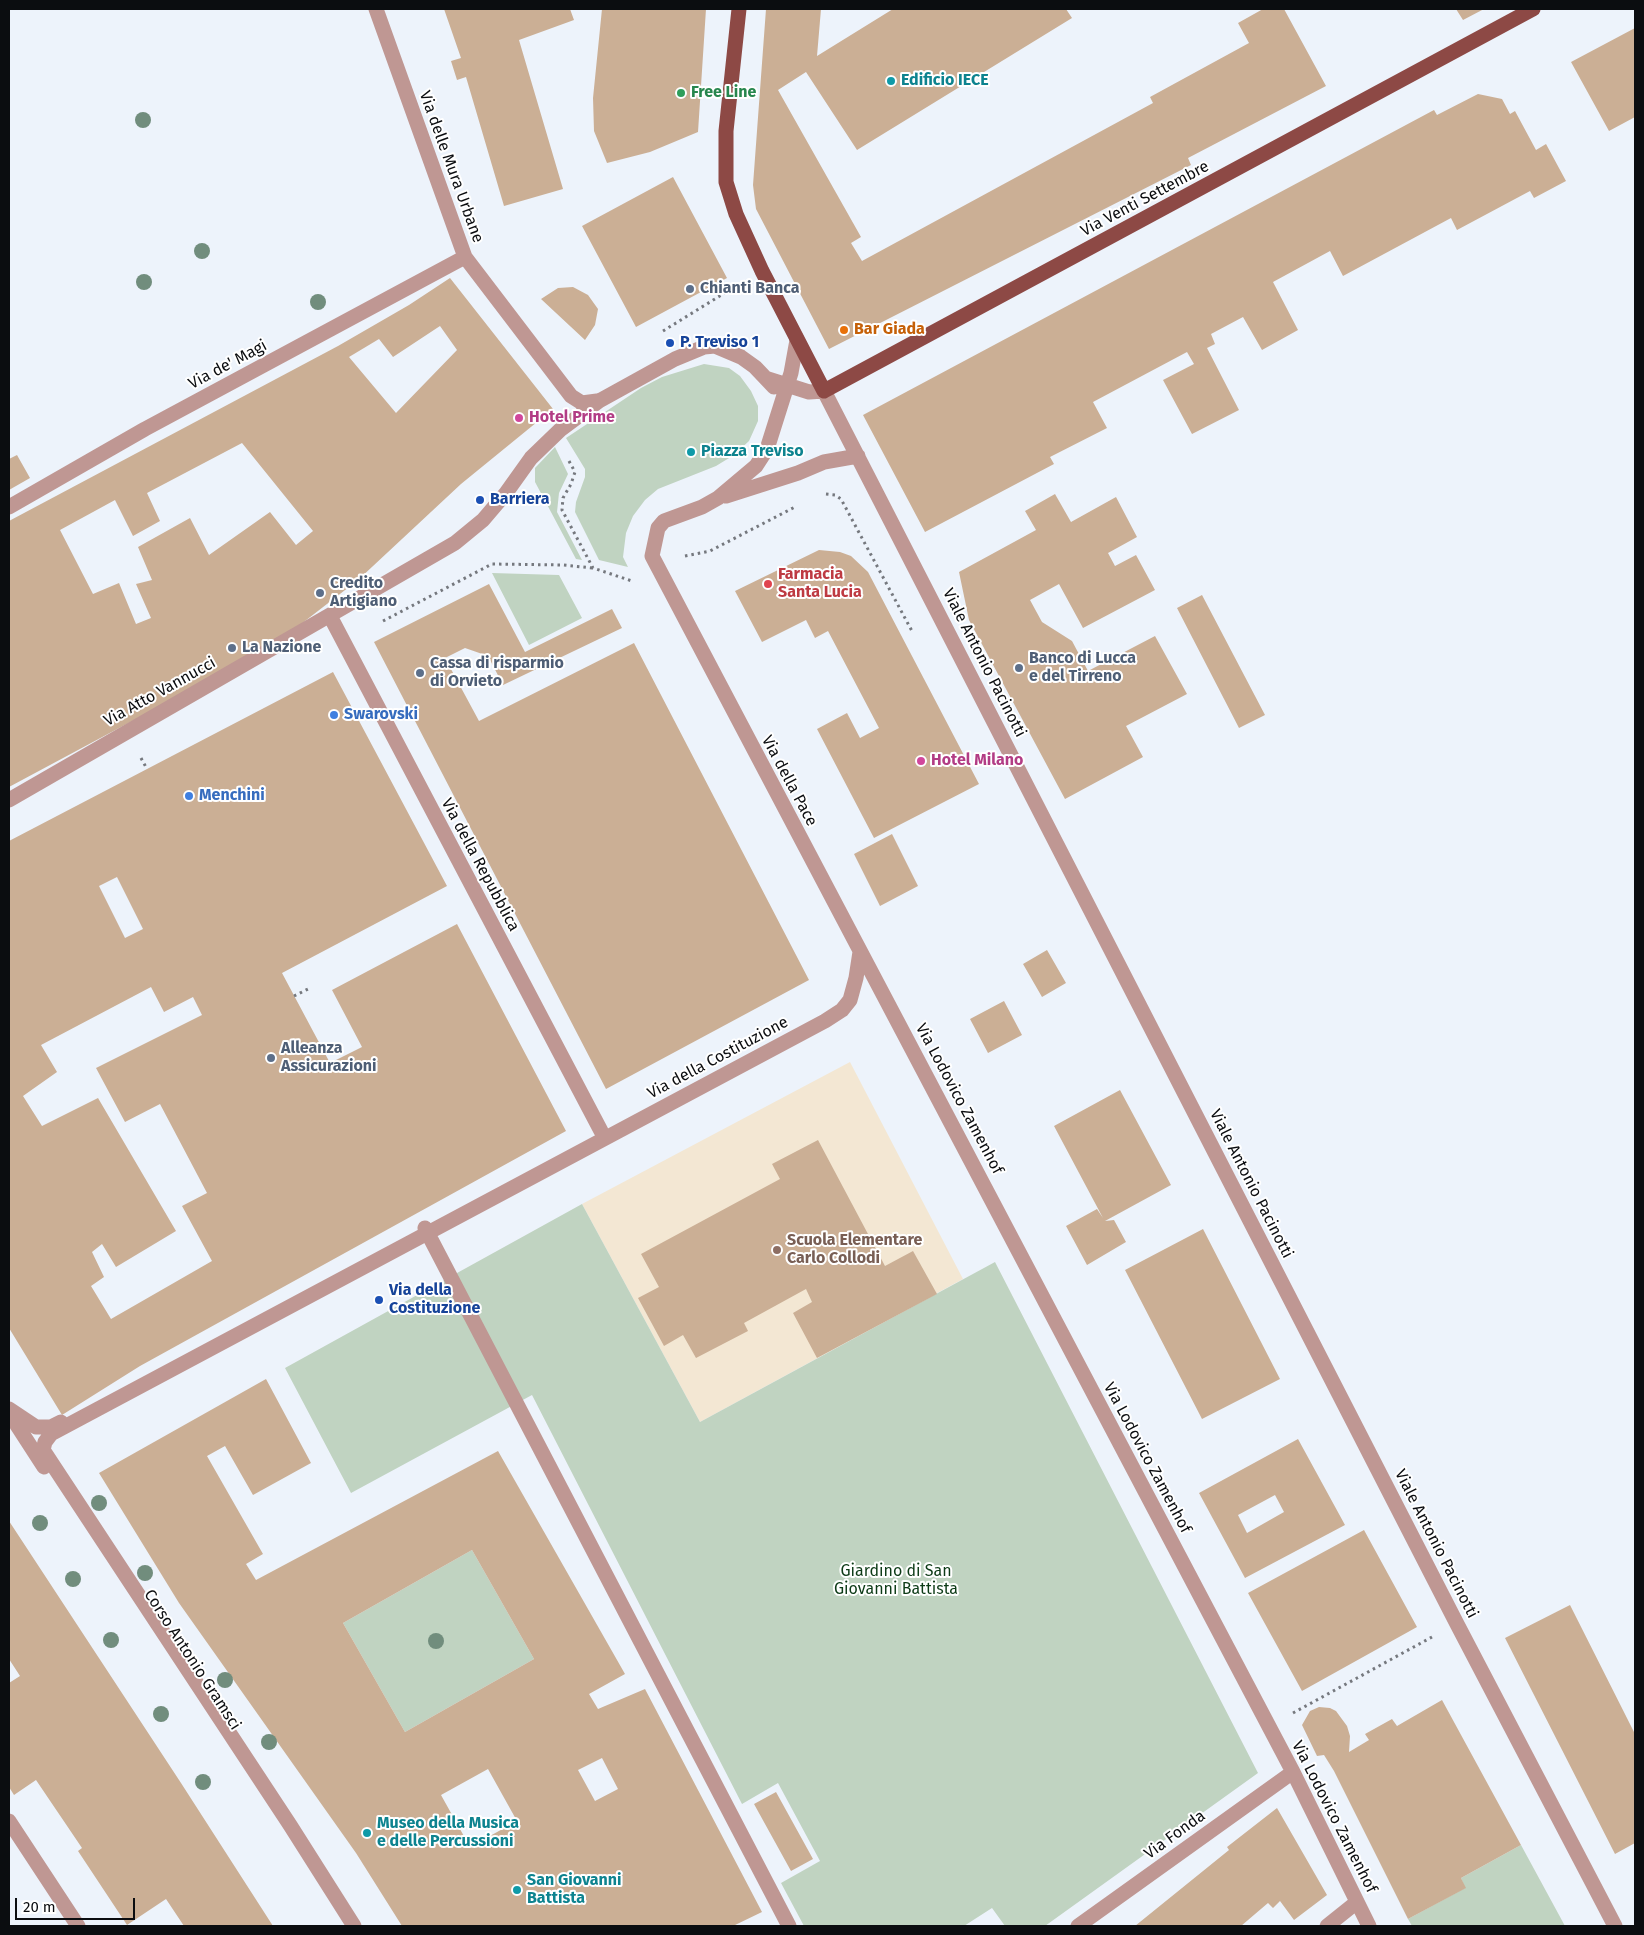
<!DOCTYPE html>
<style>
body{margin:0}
#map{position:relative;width:1644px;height:1935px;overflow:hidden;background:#edf3fb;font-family:"Fira Sans",sans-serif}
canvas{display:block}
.frame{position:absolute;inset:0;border:10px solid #0b0d10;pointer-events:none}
.scale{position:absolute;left:15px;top:1898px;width:120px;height:22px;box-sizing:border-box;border:2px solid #0b0d10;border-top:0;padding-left:6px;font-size:15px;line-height:18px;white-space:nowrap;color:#0b0d10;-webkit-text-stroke:4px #fff;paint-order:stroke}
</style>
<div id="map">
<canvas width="1644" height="1935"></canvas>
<div class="frame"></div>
<div class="scale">20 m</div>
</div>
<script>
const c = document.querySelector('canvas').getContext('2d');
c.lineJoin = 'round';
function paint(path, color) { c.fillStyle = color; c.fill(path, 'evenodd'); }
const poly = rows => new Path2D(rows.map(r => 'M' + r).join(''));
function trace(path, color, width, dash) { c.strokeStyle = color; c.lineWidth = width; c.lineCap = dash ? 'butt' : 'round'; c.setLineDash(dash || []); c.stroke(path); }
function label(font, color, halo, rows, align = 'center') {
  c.font = font + ' "Fira Sans",sans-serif'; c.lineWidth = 4; c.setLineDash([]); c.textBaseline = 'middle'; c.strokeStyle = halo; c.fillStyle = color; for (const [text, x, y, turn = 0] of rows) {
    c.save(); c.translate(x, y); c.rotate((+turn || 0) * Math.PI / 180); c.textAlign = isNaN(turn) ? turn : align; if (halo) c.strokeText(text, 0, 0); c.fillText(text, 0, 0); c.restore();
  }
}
paint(poly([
 [850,1062,963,1279,700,1422,582,1204]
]), '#f3e7d3');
paint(poly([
 [704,364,729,368,740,376,751,391,758,406,758,421,749,441,734,455,716,466,658,489,645,500,633,516,626,533,623,557,628,567,599,560,575,512,576,502,585,477,585,469,566,438,641,388,662,377],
 [555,447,568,474,559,493,557,512,582,560,576,559,535,482,535,468],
 [492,573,559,575,582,618,529,645],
 [582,1204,700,1422,995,1262,1258,1773,1045,1926,1005,1926,992,1908,964,1926,804,1926,781,1883,820,1861,778,1783,742,1804,532,1395,351,1493,285,1368],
 [472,1550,534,1659,405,1732,343,1623],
 [1521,1845,1565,1926,1412,1926,1408,1919,1465,1888,1461,1878]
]), '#c0d3c1');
paint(poly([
 [444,9,570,9,574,20,519,40,563,189,504,206,466,77,457,80,451,61,461,58],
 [602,9,706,9,698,132,650,152,607,163,594,131,593,98],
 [766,9,821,9,817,56,893,9,1066,9,1072,18,857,150,806,72,778,90,861,237,851,243,862,261,1153,103,1150,97,1249,43,1238,23,1263,9,1284,9,1326,86,1188,158,1191,165,829,349,756,209,753,185],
 [1456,9,1484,9,1463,20],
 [1635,28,1635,117,1609,131,1571,62],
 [1478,94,1502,99,1510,114,1515,111,1536,150,1546,144,1566,181,1534,198,1530,191,1457,230,1451,218,1343,276,1330,251,1273,282,1298,330,1262,350,1243,317,1211,334,1215,344,1207,348,1239,410,1192,434,1163,380,1194,364,1187,352,1093,402,1107,428,1050,457,1054,464,925,532,863,415,1434,110,1437,115],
 [673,177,727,278,636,327,582,226],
 [450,278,553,409,461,484,358,580,274,645,9,787,9,521,338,346,409,305],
 [440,326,457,350,396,413,349,357,379,339,393,357],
 [242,443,313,531,296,545,270,512,209,555,190,518,138,547,152,580,136,584,151,618,136,624,119,583,93,594,60,530,115,500,133,536,160,521,147,493],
 [573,287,588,295,598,309,595,325,585,340,541,299,558,288],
 [17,455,30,478,9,490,9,459],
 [1055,494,1071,522,1116,497,1137,537,1108,553,1115,566,1136,555,1155,590,1083,628,1059,584,1030,600,1042,622,1072,641,1088,671,1155,636,1187,694,1126,726,1143,757,1065,799,969,620,959,572,1036,530,1025,511],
 [819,550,840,552,851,556,868,572,979,784,874,838,817,729,847,713,860,738,879,728,828,631,815,638,806,620,762,642,735,591],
 [489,584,525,652,612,609,622,628,503,685,488,656,465,648,445,658,479,721,634,643,809,980,606,1089,374,642],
 [1202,595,1265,715,1239,728,1177,608],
 [333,672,447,886,282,973,330,1063,362,1047,332,990,457,924,566,1131,140,1366,62,1415,9,1328,9,841],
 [117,877,143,929,125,938,99,886],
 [151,987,164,1012,193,997,202,1015,96,1068,125,1122,160,1104,207,1193,182,1206,212,1261,111,1319,91,1286,104,1277,92,1252,102,1244,116,1267,176,1231,98,1098,42,1126,23,1096,57,1072,41,1045],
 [892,834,918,886,880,906,854,854],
 [1047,950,1066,983,1042,997,1023,964],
 [1004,1001,1022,1035,988,1053,970,1019],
 [1120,1090,1171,1185,1105,1221,1114,1220,1126,1242,1087,1265,1066,1226,1097,1209,1103,1218,1054,1126],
 [818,1140,885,1266,913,1251,937,1294,817,1358,793,1313,812,1302,806,1289,744,1323,748,1331,696,1358,683,1335,664,1346,638,1298,659,1287,641,1254,780,1179,772,1164],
 [1203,1229,1280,1379,1202,1419,1125,1270],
 [266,1379,311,1463,253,1495,225,1446,207,1456,263,1554,246,1564,256,1580,498,1451,625,1674,589,1694,598,1709,645,1689,762,1912,733,1926,402,1926,356,1853,179,1603,99,1473],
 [472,1550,534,1659,405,1732,343,1623],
 [602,1758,618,1789,595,1801,578,1770],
 [488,1769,517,1821,470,1847,441,1795],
 [1298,1439,1345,1525,1245,1578,1199,1493],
 [1275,1495,1284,1512,1247,1533,1238,1515],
 [9,1521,181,1783,273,1926,184,1926,166,1899,127,1925,78,1851,82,1848,36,1780,14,1795,9,1787,9,1683,20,1676,9,1659],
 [1364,1530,1417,1627,1302,1691,1248,1593],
 [1570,1605,1635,1734,1635,1843,1615,1854,1505,1638],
 [1442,1700,1521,1845,1461,1878,1466,1888,1408,1919,1334,1771,1324,1755,1317,1756,1302,1725,1310,1711,1319,1707,1330,1708,1336,1711,1347,1726,1350,1736,1349,1752,1369,1740,1365,1734,1392,1719,1397,1726],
 [776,1792,813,1859,791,1871,754,1804],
 [1277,1808,1327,1895,1294,1920,1280,1901,1273,1908,1268,1903,1241,1926,1135,1926,1229,1850,1227,1847]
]), '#cbaf95');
trace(poly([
 [663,331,736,286],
 [569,461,575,472,571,484,563,498,562,510,593,568,632,581],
 [826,494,835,495,841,499,913,633],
 [685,556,710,551,795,507],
 [383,621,492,564,563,565,593,568],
 [141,758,147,769],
 [294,996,310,988],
 [1293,1713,1432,1637]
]), '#75787e', 3, [2.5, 4]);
trace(poly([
 [376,9,465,257,571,396,582,403,597,401],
 [797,340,791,373,767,449,756,466,718,498,702,507,664,521,658,528,652,556,1293,1772,1369,1926],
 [768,379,809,392,824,391,1457,1624,1615,1926],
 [726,496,798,473,824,462,858,456],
 [9,507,145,429,465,257],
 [330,616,601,1131],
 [9,800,455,543,483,520,506,493,531,458,560,430,599,401,675,359,704,347,715,346,741,357,755,367,774,387],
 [425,1228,789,1926],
 [9,1409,36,1427,51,1427,61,1422],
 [9,1413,44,1467],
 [9,1821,78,1926],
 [354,1926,290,1825,43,1450,45,1442,51,1434,825,1021,842,1010,850,1000,856,978,860,952],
 [1078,1926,1293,1772],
 [1327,1926,1357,1902]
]), '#bf9793', 15);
trace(poly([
 [739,9,726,131,726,182,736,214,762,271,824,391,1533,9]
]), '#8d4945', 15);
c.fillStyle = '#718d7d';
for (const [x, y] of [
 [143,120],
 [202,251],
 [144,282],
 [318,302],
 [99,1503],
 [40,1523],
 [145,1573],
 [73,1579],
 [111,1640],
 [436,1641],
 [225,1680],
 [161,1714],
 [269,1742],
 [203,1782]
]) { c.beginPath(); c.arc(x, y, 8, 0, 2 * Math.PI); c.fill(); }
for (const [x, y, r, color] of [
 [891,81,5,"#0f9aa8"],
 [681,93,5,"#2e9e5b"],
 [690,289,5,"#5c6f8a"],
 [844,330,5,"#e8710a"],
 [670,343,5,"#1a4fb4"],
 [519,418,5,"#d1479c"],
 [691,452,5,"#0f9aa8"],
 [480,500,5,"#1a4fb4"],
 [768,584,5,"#e0444e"],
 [320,593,5,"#5c6f8a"],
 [232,648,5,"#5c6f8a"],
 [1019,668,5,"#5c6f8a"],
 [420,673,5,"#5c6f8a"],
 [334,715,5,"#3f7fe0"],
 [921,761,5,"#d1479c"],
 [189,796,5,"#3f7fe0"],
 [271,1058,5,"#5c6f8a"],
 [777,1250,5,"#8d6e63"],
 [379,1300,5,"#1a4fb4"],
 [367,1833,5,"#0f9aa8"],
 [517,1890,5,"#0f9aa8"]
]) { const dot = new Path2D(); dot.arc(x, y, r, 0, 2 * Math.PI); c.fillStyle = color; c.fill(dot); trace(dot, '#fff', 2); }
label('bold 16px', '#0d838f', '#fff', [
 ["Edificio IECE",901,81],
 ["Piazza Treviso",701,452],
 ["Museo della Musica",377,1824],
 ["e delle Percussioni",377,1842],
 ["San Giovanni",527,1881],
 ["Battista",527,1899]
], 'left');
label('bold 16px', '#27864d', '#fff', [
 ["Free Line",691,93]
], 'left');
label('16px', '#0b0d10', '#fff', [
 ["Via delle Mura Urbane",451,167,70],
 ["Via Venti Settembre",1145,199,-28],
 ["Via de' Magi",228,365,-28],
 ["Viale Antonio Pacinotti",984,663,63],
 ["Via Atto Vannucci",160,692,-29],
 ["Via della Pace",789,781,62],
 ["Via della Repubblica",480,865,62],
 ["Via della Costituzione",718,1058,-28],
 ["Via Lodovico Zamenhof",959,1099,62],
 ["Viale Antonio Pacinotti",1251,1184,63],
 ["Via Lodovico Zamenhof",1147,1458,62],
 ["Viale Antonio Pacinotti",1436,1544,63],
 ["Corso Antonio Gramsci",192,1660,57],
 ["Via Lodovico Zamenhof",1334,1817,63],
 ["Via Fonda",1175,1835,-36]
]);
label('bold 16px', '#4e5e75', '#fff', [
 ["Chianti Banca",700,289],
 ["Credito",330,584],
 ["Artigiano",330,602],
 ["La Nazione",242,648],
 ["Banco di Lucca",1029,659],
 ["e del Tirreno",1029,677],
 ["Cassa di risparmio",430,664],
 ["di Orvieto",430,682],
 ["Alleanza",281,1049],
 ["Assicurazioni",281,1067]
], 'left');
label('bold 16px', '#c56008', '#fff', [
 ["Bar Giada",854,330]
], 'left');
label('bold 16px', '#164399', '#fff', [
 ["P. Treviso 1",680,343],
 ["Barriera",490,500],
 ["Via della",389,1291],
 ["Costituzione",389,1309]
], 'left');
label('bold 16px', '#b23c85', '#fff', [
 ["Hotel Prime",529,418],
 ["Hotel Milano",931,761]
], 'left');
label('bold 16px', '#be3a42', '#fff', [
 ["Farmacia",778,575],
 ["Santa Lucia",778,593]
], 'left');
label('bold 16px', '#366cbe', '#fff', [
 ["Swarovski",344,715],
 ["Menchini",199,796]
], 'left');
label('bold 16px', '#785e54', '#fff', [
 ["Scuola Elementare",787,1241],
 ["Carlo Collodi",787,1259]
], 'left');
label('16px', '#0c3a16', '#fff', [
 ["Giardino di San",896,1572],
 ["Giovanni Battista",896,1590]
]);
</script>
